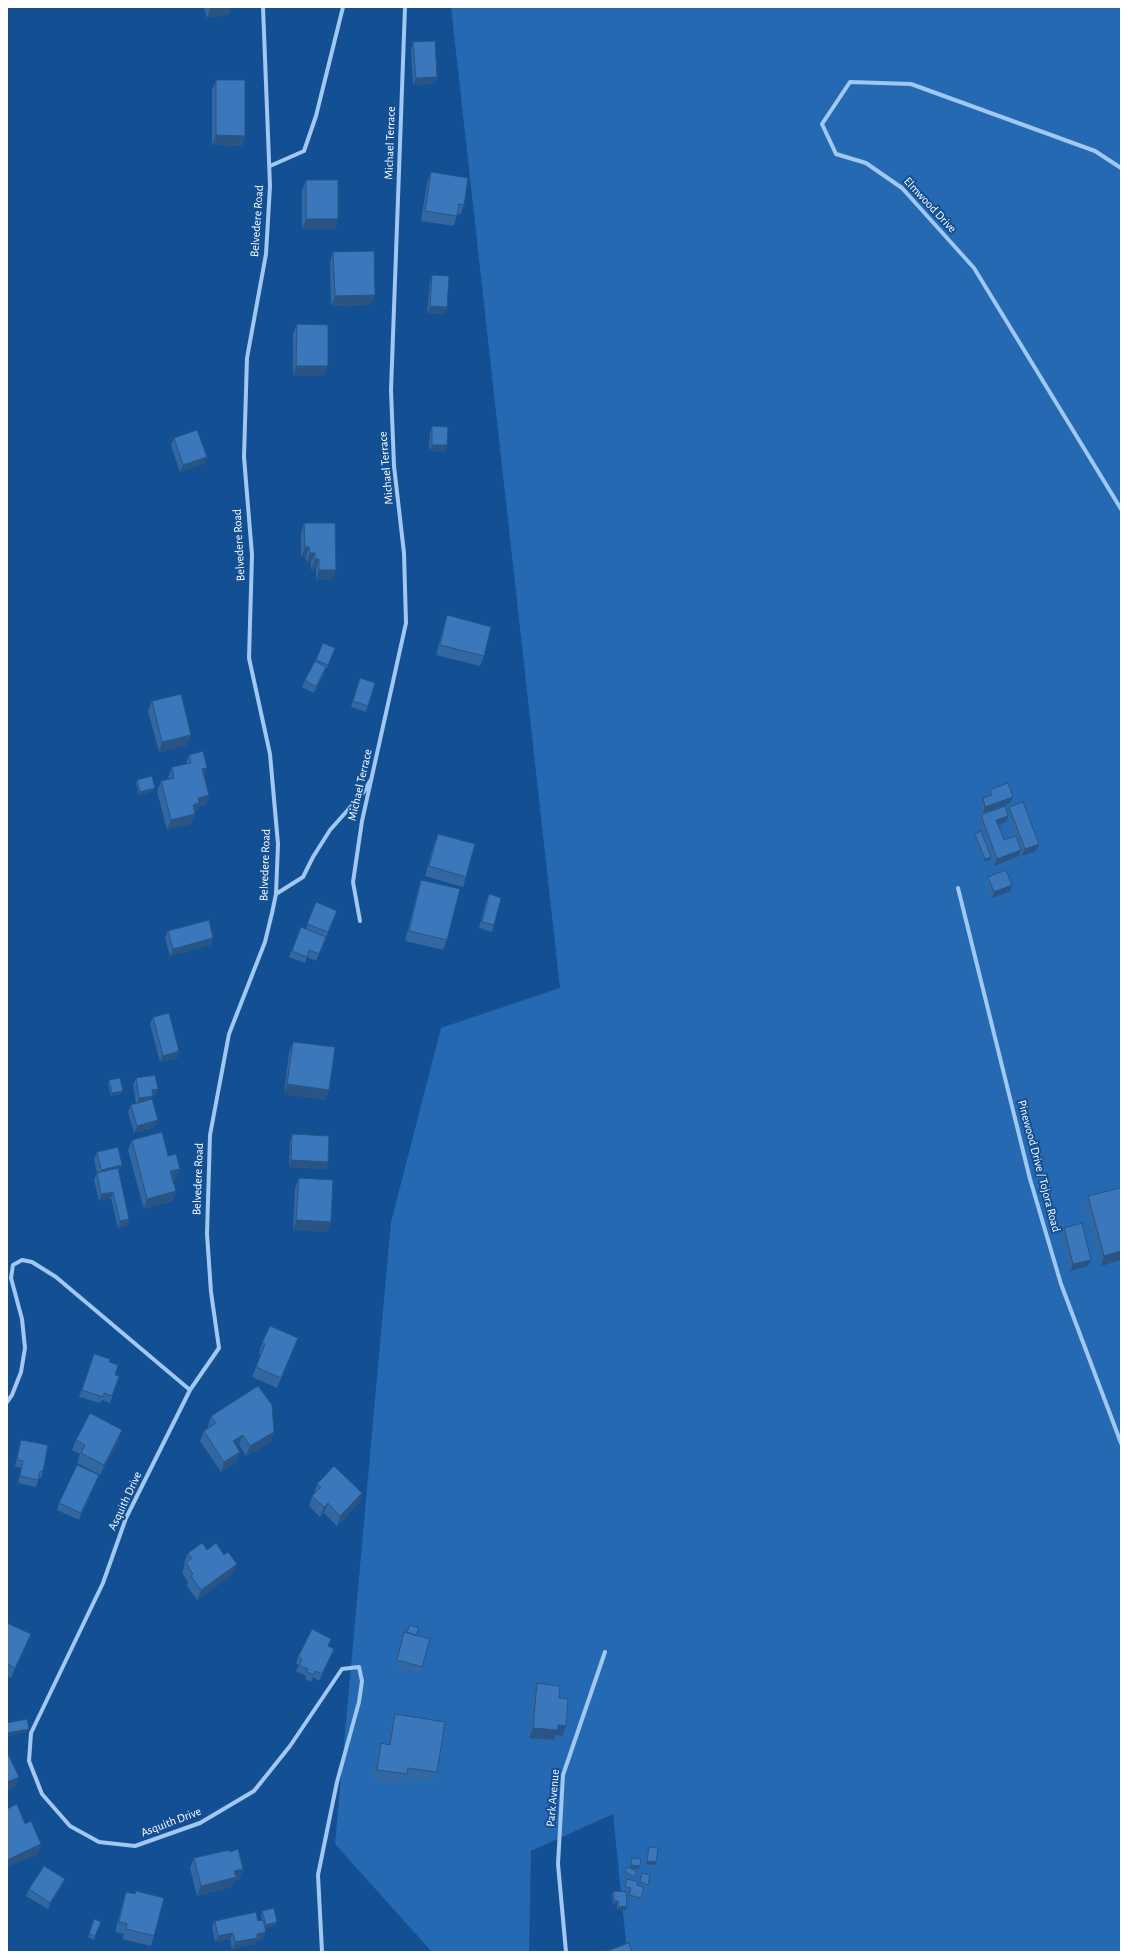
<!DOCTYPE html>
<style>
body{margin:0}
#map{position:relative;width:1128px;height:1959px;overflow:hidden;background:#134f93;font-family:"Alegreya Sans",sans-serif}
canvas{display:block}
.frame{position:absolute;inset:0;border:8px solid #fff;pointer-events:none}
</style>
<div id="map">
<canvas width="1128" height="1959"></canvas>
<div class="frame"></div>
</div>
<script>
const c = document.querySelector('canvas').getContext('2d');
c.lineJoin = 'round';
function paint(path, color) { c.fillStyle = color; c.fill(path, 'evenodd'); }
const poly = rows => new Path2D(rows.map(r => 'M' + r).join(''));
function trace(path, color, width, dash) { c.strokeStyle = color; c.lineWidth = width; c.lineCap = dash ? 'butt' : 'round'; c.setLineDash(dash || []); c.stroke(path); }
function label(font, color, halo, rows, align = 'center') {
  c.font = font + ' "Alegreya Sans",sans-serif'; c.lineWidth = 4; c.setLineDash([]); c.textBaseline = 'middle'; c.strokeStyle = halo; c.fillStyle = color; for (const [text, x, y, turn = 0] of rows) {
    c.save(); c.translate(x, y); c.rotate((+turn || 0) * Math.PI / 180); c.textAlign = isNaN(turn) ? turn : align; if (halo) c.strokeText(text, 0, 0); c.fillText(text, 0, 0); c.restore();
  }
}
paint(poly([
 [451,7,1121,7,1121,1952,627,1952,613,1814,531,1851,529,1952,432,1952,335,1844,391,1222,441,1028,560,988]
]), '#2469b2');
trace(poly([
 [263,7,270,186,266,254,247,358,244,457,252,555,249,658,270,754,278,844,276,894,272,913,265,942,229,1034,210,1135,207,1234,211,1292,219,1348,190,1390,126,1518,103,1583,31,1733,29,1761,42,1794,70,1826,99,1842,135,1846,200,1823,254,1791,290,1746,342,1669,359,1667,362,1681,359,1702,337,1782,318,1875,322,1952],
 [270,166,304,151,316,116,343,7],
 [1121,168,1095,151,911,84,850,82,822,124,836,154,866,163,902,188,974,268,1121,509],
 [958,888,1030,1179,1061,1284,1121,1443],
 [276,894,303,877,313,857,330,830,363,793,370,781],
 [360,921,353,882,362,821,406,623,404,553,394,466,391,390,405,7],
 [7,1402,12,1395,21,1372,25,1348,22,1319,11,1278,13,1265,22,1260,32,1262,56,1277,190,1390],
 [566,1952,558,1864,563,1775,605,1652]
]), '#a0c8f2', 4);
paint(poly([
 [204,7,231,7,229,14,207,18],
 [413,42,437,77,434,83,413,85,411,49],
 [216,80,245,136,242,146,212,145,212,90],
 [431,172,464,205,460,215,457,214,454,226,421,221,427,182],
 [306,180,338,219,335,229,302,229,302,190],
 [333,252,371,305,331,306,330,262],
 [432,275,447,307,444,314,427,313,430,282],
 [297,324,324,376,293,376,293,334],
 [432,426,445,452,429,451,430,433],
 [174,438,207,457,204,464,180,472,171,445],
 [304,523,332,580,316,580,316,569,311,570,311,563,306,563,306,557,301,557,301,533],
 [447,615,484,656,480,666,436,655,444,625],
 [323,643,335,648,327,668,326,668,324,674,314,693,302,687,305,680,315,661],
 [360,678,368,706,366,712,351,707],
 [152,701,187,745,159,752,148,711],
 [189,755,204,777,209,795,205,805,198,807,196,813,195,813,195,814,191,824,167,830,157,791,161,781,169,779,168,777,172,767,186,764],
 [137,780,153,791,139,795,136,783],
 [990,790,1010,803,983,813,980,805,983,798,987,796],
 [1009,807,1036,851,1022,856,1021,852,1019,856,994,866,978,822,981,815,1007,812],
 [1008,817,1015,836,1004,840,998,825,1006,822],
 [438,834,466,877,463,887,425,876,434,844],
 [975,834,990,860,984,862,974,837],
 [988,877,1010,891,992,898,986,884],
 [421,880,447,940,443,950,405,941,418,890],
 [489,894,494,925,492,932,479,928,486,901],
 [316,902,337,911,316,961,307,957,305,963,289,957,301,927,306,929],
 [168,931,211,945,170,956,165,938],
 [153,1017,179,1051,177,1058,160,1062,150,1024],
 [293,1042,326,1100,284,1094,289,1052],
 [136,1078,158,1089,155,1096,152,1096,151,1099,155,1127,134,1133,128,1112,131,1105,136,1103,133,1085],
 [109,1080,123,1091,121,1094,111,1096,108,1084],
 [292,1134,328,1162,326,1169,289,1167,290,1141],
 [132,1140,168,1156,176,1179,173,1180,176,1191,172,1201,144,1209,128,1150],
 [97,1152,122,1165,120,1172,119,1172,127,1226,118,1228,111,1198,99,1201,94,1180,97,1173,94,1159],
 [299,1178,327,1232,293,1230,295,1188],
 [1088,1196,1121,1260,1101,1266,1085,1206],
 [1064,1228,1088,1266,1070,1271,1061,1235],
 [298,1338,277,1388,252,1377,261,1354,259,1353,262,1343],
 [94,1354,109,1362,115,1375,119,1376,110,1403,102,1400,100,1403,79,1397],
 [211,1416,274,1432,271,1442,246,1456,239,1445,236,1447,240,1452,236,1462,221,1472,200,1441,204,1431,208,1428,208,1426],
 [21,1440,43,1471,41,1478,39,1478,36,1487,18,1483,21,1468,15,1466,19,1446],
 [76,1440,119,1440,100,1475,77,1463,80,1454,72,1450],
 [99,1475,79,1520,57,1510,59,1503],
 [317,1484,362,1493,359,1503,337,1526,324,1513,320,1517,309,1506,312,1496,314,1494],
 [207,1550,224,1555,233,1574,197,1600,187,1586,188,1582,182,1573,185,1564,184,1563,188,1553],
 [7,1623,27,1644,11,1678,7,1676],
 [410,1625,416,1635,422,1667,420,1673,395,1667,402,1639,404,1632,407,1633],
 [328,1646,334,1649,331,1656,319,1681,313,1677,311,1682,305,1679,306,1676,296,1671,299,1665,296,1664,298,1657],
 [537,1683,559,1698,566,1726,562,1736,556,1735,554,1740,529,1738,533,1693],
 [395,1714,437,1772,434,1782,406,1778,404,1784,373,1780,377,1753,381,1743,388,1745,391,1724],
 [649,1847,655,1865,646,1864,647,1850],
 [230,1852,243,1869,240,1879,235,1880,232,1887,197,1896,190,1868,194,1858],
 [632,1858,639,1869,630,1869,636,1875,633,1880,637,1885,639,1886,642,1873,648,1885,647,1888,644,1887,639,1901,628,1898,629,1891,624,1890,627,1879,633,1880,624,1876,628,1867,630,1869,631,1862],
 [62,1885,48,1909,26,1896,29,1889],
 [136,1891,154,1936,151,1946,122,1939,124,1934,115,1932,123,1902,126,1892,135,1894],
 [614,1891,626,1910,617,1910,617,1904,613,1905,612,1894],
 [262,1911,276,1925,265,1928,263,1939,256,1941,255,1944,232,1949,230,1939,215,1942,212,1927,215,1921,258,1921,262,1920,261,1914],
 [94,1919,101,1922,94,1940,88,1937]
]), '#3367a1');
paint(poly([
 [217,7,231,7,229,14,207,18,210,8],
 [437,77,434,83,413,85,416,78],
 [216,135,245,136,242,146,212,145],
 [306,219,338,219,335,229,302,229],
 [375,295,371,305,331,306,335,296],
 [430,306,447,307,444,314,427,313],
 [296,366,328,366,324,376,293,376],
 [432,445,447,445,445,452,429,451],
 [207,457,204,464,180,472,183,465],
 [305,547,309,547,306,557,301,557],
 [310,553,315,553,311,563,306,563],
 [315,559,319,559,316,569,311,570],
 [319,570,336,570,332,580,316,580],
 [326,667,324,674,314,693,316,687],
 [191,735,187,745,159,752,162,742],
 [207,768,204,778,202,769],
 [155,788,153,791,139,795,140,792],
 [209,795,205,805,198,807,196,813,189,815,193,805,198,798],
 [1013,797,1010,803,983,813,985,807],
 [195,814,191,824,167,830,171,820],
 [1008,816,1006,822,994,827,996,820],
 [1039,844,1036,851,1022,856,1025,849],
 [1021,850,1019,856,994,866,997,859],
 [991,857,990,860,984,862,985,859],
 [1012,885,1010,891,992,898,994,892],
 [213,938,211,945,170,956,173,949],
 [179,1051,177,1058,160,1062,163,1056],
 [287,1084,329,1090,326,1100,284,1094],
 [158,1089,155,1096,152,1096,150,1102,137,1105,139,1098,152,1090],
 [123,1091,121,1094,111,1096,112,1093],
 [158,1120,155,1127,134,1133,137,1126],
 [291,1160,328,1162,326,1169,289,1167],
 [122,1165,120,1172,98,1177,101,1170],
 [180,1169,176,1179,167,1181,170,1171],
 [176,1191,172,1201,144,1209,147,1199],
 [113,1192,111,1198,99,1201,101,1194],
 [129,1219,127,1226,118,1228,120,1221],
 [296,1220,331,1222,327,1232,293,1230],
 [1121,1251,1121,1260,1101,1266,1104,1256],
 [1091,1260,1088,1266,1070,1271,1073,1264],
 [298,1338,294,1348,277,1388,281,1378],
 [122,1430,119,1440,100,1475,104,1465],
 [274,1432,271,1442,246,1456,250,1446],
 [243,1435,239,1445,229,1451,233,1441],
 [240,1452,236,1462,221,1472,224,1462],
 [99,1475,96,1481,79,1520,81,1513],
 [362,1493,359,1503,337,1526,340,1516],
 [328,1503,324,1513,320,1517,324,1507],
 [237,1564,233,1574,197,1600,201,1590],
 [31,1634,27,1644,11,1678,15,1668],
 [558,1725,566,1726,562,1736,556,1735,554,1740,529,1738,533,1728],
 [29,1729,27,1732,7,1736,7,1733],
 [19,1777,15,1787,7,1791,7,1782],
 [41,1844,38,1854,7,1868,7,1860],
 [647,1861,656,1862,655,1865,646,1864],
 [631,1865,640,1866,639,1869,630,1869],
 [243,1869,240,1879,235,1880,232,1887,197,1896,201,1886,234,1871],
 [65,1879,62,1885,48,1909,50,1903],
 [614,1901,618,1901,617,1904,613,1905],
 [627,1906,626,1910,617,1910,619,1907],
 [277,1922,276,1925,264,1929,266,1925],
 [266,1932,263,1939,256,1941,255,1944,232,1949,235,1942,257,1934],
 [233,1933,230,1939,215,1942,218,1936]
]), '#295483');
const building = poly([
 [435,41,437,77,416,78,413,42,435,41],
 [216,80,245,80,245,136,216,135,216,80],
 [431,172,468,178,464,205,459,204,457,216,425,211,431,172],
 [306,180,338,180,338,219,306,219,306,180],
 [374,251,375,295,335,296,333,252,374,251],
 [432,275,449,276,447,307,430,306,432,275],
 [297,324,328,325,328,366,296,366,297,324],
 [432,426,448,427,447,445,432,445,432,426],
 [197,430,207,457,183,465,174,438,197,430],
 [304,523,335,523,336,570,319,570,319,559,315,559,315,553,310,553,309,547,305,547,304,523],
 [447,615,491,627,484,656,440,645,447,615],
 [323,643,335,648,328,665,316,660,323,643],
 [315,661,326,667,316,687,305,680,315,661],
 [360,678,375,683,368,706,353,701,360,678],
 [181,694,191,735,162,742,152,701,181,694],
 [203,751,207,768,202,769,209,795,198,798,199,803,193,805,195,814,171,820,161,781,174,778,172,767,191,763,189,755,203,751],
 [152,776,155,788,140,792,137,780,152,776],
 [1008,783,1013,797,985,807,983,798,992,795,990,790,1008,783],
 [1023,802,1039,844,1025,849,1009,807,1023,802],
 [1005,806,1008,816,996,820,1004,840,1016,836,1021,850,997,859,981,815,1005,806],
 [981,831,991,857,985,859,975,834,981,831],
 [438,834,475,844,466,877,429,866,438,834],
 [1006,870,1012,885,994,892,988,877,1006,870],
 [421,880,460,889,447,940,409,931,421,880],
 [489,894,501,898,494,925,482,922,489,894],
 [316,902,337,911,328,932,307,924,316,902],
 [209,920,213,938,173,949,168,931,209,920],
 [301,927,326,937,319,954,309,950,307,957,292,951,301,927],
 [169,1013,179,1051,163,1056,153,1017,169,1013],
 [293,1042,335,1047,329,1090,287,1084,293,1042],
 [155,1075,158,1089,152,1090,153,1096,139,1098,136,1078,155,1075],
 [120,1078,123,1091,112,1093,109,1080,120,1078],
 [152,1099,158,1120,137,1126,131,1105,152,1099],
 [162,1132,168,1156,176,1154,180,1169,170,1171,176,1191,147,1199,132,1140,162,1132],
 [292,1134,329,1136,328,1162,291,1160,292,1134],
 [118,1147,122,1165,101,1170,97,1152,118,1147],
 [118,1168,129,1219,120,1221,113,1192,101,1194,97,1173,118,1168],
 [299,1178,333,1180,331,1222,296,1220,299,1178],
 [1120,1188,1121,1193,1121,1251,1104,1256,1088,1196,1120,1188],
 [1082,1223,1091,1260,1073,1264,1064,1228,1082,1223],
 [270,1326,298,1338,281,1378,256,1367,265,1344,262,1343,270,1326],
 [94,1354,110,1359,109,1362,118,1365,115,1375,119,1376,112,1396,104,1393,103,1397,82,1390,94,1354],
 [258,1386,272,1405,274,1432,250,1446,243,1435,233,1441,240,1452,224,1462,204,1431,216,1423,211,1416,258,1386],
 [90,1413,122,1430,104,1465,81,1453,85,1445,76,1440,90,1413],
 [21,1440,48,1445,43,1471,40,1471,38,1480,20,1476,23,1461,17,1460,21,1440],
 [77,1465,99,1475,81,1513,59,1503,77,1465],
 [334,1466,362,1493,340,1516,328,1503,324,1507,312,1496,321,1487,317,1484,334,1466],
 [202,1543,207,1550,216,1543,224,1555,228,1552,237,1564,201,1590,191,1576,193,1574,186,1563,192,1558,188,1553,202,1543],
 [7,1623,31,1634,15,1668,7,1664,7,1623],
 [410,1625,419,1628,416,1635,407,1632,410,1625],
 [312,1629,331,1639,328,1646,334,1649,322,1674,315,1671,313,1675,307,1672,308,1669,299,1665,302,1659,298,1657,312,1629],
 [404,1632,430,1639,422,1667,397,1660,404,1632],
 [537,1683,560,1686,559,1698,568,1699,566,1726,558,1725,558,1730,533,1728,537,1683],
 [395,1714,445,1722,437,1772,408,1768,407,1774,377,1770,381,1743,390,1745,395,1714],
 [27,1719,29,1729,7,1733,7,1723,27,1719],
 [7,1752,19,1777,7,1782,7,1752],
 [17,1804,25,1824,31,1821,41,1844,7,1860,7,1809,17,1804],
 [649,1847,658,1848,656,1862,647,1861,649,1847],
 [238,1849,243,1869,234,1871,236,1877,201,1886,194,1858,229,1850,230,1852,238,1849],
 [632,1858,641,1859,640,1866,631,1865,632,1858],
 [44,1866,65,1879,50,1903,29,1889,44,1866],
 [628,1867,637,1872,634,1877,625,1872,628,1867],
 [642,1873,650,1875,648,1885,640,1882,642,1873],
 [627,1879,638,1882,637,1885,644,1887,641,1898,629,1895,631,1888,625,1887,627,1879],
 [136,1891,164,1898,154,1936,126,1929,127,1924,119,1922,126,1892,135,1894,136,1891],
 [614,1891,626,1892,627,1906,619,1907,618,1901,614,1901,614,1891],
 [274,1908,277,1922,266,1925,262,1911,274,1908],
 [256,1912,258,1921,263,1920,266,1932,257,1934,257,1938,235,1942,233,1933,218,1936,215,1921,256,1912],
 [94,1919,101,1922,95,1936,89,1934,94,1919],
 [629,1943,632,1952,607,1952,607,1951,629,1943],
 [604,1950,605,1952,599,1952,604,1950]
]);
paint(building, '#3b78bb');
trace(building, '#295483', 1);
label('12px', '#fff', '#134f93', [
 ["Michael Terrace",390,143,-88],
 ["Elmwood Drive",930,205,47],
 ["Belvedere Road",257,221,-86],
 ["Michael Terrace",386,468,-95],
 ["Belvedere Road",239,545,-93],
 ["Michael Terrace",360,785,-77],
 ["Belvedere Road",265,865,-88],
 ["Pinewood Drive / Tojora Road",1039,1166,75],
 ["Belvedere Road",198,1179,-88],
 ["Asquith Drive",125,1501,-65],
 ["Park Avenue",553,1798,-85],
 ["Asquith Drive",171,1822,-21]
]);
</script>
